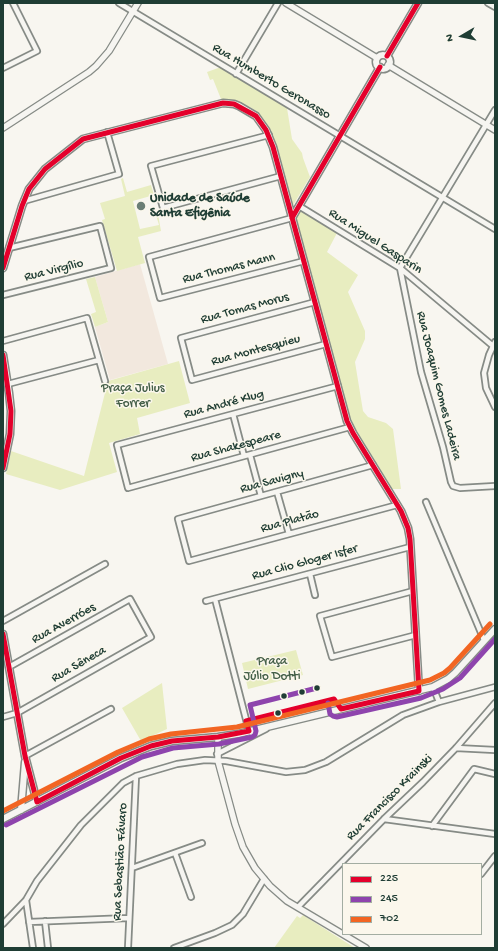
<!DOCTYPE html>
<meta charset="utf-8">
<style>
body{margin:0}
#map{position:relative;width:498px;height:951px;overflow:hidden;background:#f8f6f0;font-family:"Gochi Hand",sans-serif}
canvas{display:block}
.frame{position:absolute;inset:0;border:4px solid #1f3d34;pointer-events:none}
.legend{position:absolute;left:342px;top:863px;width:140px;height:72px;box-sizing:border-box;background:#fbf7ec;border:1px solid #a3ada2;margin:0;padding:5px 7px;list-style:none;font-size:12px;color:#1f3d34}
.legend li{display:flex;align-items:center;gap:8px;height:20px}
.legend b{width:20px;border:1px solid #a3ada2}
.north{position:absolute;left:442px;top:16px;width:40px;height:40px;-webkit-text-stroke:3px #fbf7ec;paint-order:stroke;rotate:261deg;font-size:11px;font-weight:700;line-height:16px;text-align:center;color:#1f3d34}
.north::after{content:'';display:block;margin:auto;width:14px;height:18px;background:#1f3d34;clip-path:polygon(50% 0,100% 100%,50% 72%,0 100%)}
</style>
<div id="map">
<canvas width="498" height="951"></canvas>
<div class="frame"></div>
<ul class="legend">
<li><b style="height:5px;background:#e4002b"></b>225</li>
<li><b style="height:5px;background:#8e44ad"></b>245</li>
<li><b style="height:5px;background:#f26522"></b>702</li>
</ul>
<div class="north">N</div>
</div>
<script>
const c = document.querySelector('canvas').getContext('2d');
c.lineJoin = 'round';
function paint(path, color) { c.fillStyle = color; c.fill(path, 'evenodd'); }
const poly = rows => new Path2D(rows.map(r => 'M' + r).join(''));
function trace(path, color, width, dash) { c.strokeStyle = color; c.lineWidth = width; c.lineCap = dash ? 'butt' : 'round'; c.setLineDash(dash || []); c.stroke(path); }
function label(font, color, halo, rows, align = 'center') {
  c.font = font + ' "Gochi Hand",sans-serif'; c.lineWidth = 3; c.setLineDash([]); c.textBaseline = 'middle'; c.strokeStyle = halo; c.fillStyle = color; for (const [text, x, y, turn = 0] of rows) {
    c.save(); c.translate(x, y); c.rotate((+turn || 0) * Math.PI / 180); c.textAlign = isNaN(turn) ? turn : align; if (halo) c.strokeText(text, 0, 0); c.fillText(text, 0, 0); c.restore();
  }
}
paint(poly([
 [140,264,168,364,110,380,95,327,108,322,95,277]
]), '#f2e8de');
paint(poly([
 [221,67,287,108,292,139,302,153,303,158,310,177,292,207,275,143,268,126,256,111,250,107,235,101,221,99,213,79,210,80,207,72],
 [123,178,127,192,151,185,154,195,133,201,140,229,159,225,156,215,158,214,161,231,138,237,145,263,117,271,102,220,105,219,100,203,125,196,121,179],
 [300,210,337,233,327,252,358,275,348,292,365,331,365,339,355,362,363,411,368,417,386,423,393,429,401,489,392,489,356,430,350,417,295,220],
 [95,277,108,322,95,327,91,314,96,312,86,279],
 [179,361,190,403,137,418,140,434,109,443,117,472,60,490,6,474,11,451,84,476,108,381],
 [296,650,303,675,248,689,242,663],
 [162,683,167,729,141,741,122,708],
 [303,915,355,948,274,948,297,916,300,918]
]), '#e8edc0');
const minor = poly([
 [119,3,495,229],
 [488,3,495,7],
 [3,68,37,51,13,3],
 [236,74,278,3],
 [495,110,400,268,421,372,443,447,451,482,453,486,460,488,495,486],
 [269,135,151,166,163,208,281,176],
 [24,201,119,174,107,132],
 [299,206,400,268,493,346],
 [292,218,149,257,160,298,304,261],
 [3,295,111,268,100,226,9,248],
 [315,302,181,338,192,380,326,344],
 [3,341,87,318,105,381],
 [495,342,489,355,484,373,486,388,495,407],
 [8,384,99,360],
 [338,386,117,445,128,488,350,427],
 [233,414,244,456],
 [250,455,261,496],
 [373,465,178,519,189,561,397,505],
 [277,492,289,534],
 [426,502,484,640],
 [310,574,315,595],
 [413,591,320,616,332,657,416,635],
 [215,599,249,731],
 [206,601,410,547],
 [3,621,105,564],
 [433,687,439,702],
 [3,717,17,713,151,637,130,599,9,667],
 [456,748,495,750],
 [217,754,266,729],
 [25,756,111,709],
 [384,819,495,834],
 [432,826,474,769,495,774],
 [175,853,191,897],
 [132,868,202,843],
 [481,874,495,856],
 [26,900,33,948],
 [298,907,384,819,423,782,456,748,495,703],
 [45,921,48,948],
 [29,922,129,918],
 [3,924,26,900,37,881,81,825,123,783,136,776,177,764,205,760,226,761,286,772,305,770,326,762,403,715,439,702,495,687],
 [128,948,136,776],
 [174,948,215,933,232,925,243,914,264,879]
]);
const tertiary = poly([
 [286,3,377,58],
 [388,65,495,130],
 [3,128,89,72,96,66,109,51,138,3],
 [218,737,218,761,235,824,243,847,255,868,270,886,287,901,366,948]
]);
const secondary = poly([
 '376 62a7 7 0 1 1 14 0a7 7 0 1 1-14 0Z',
 [387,56,418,3],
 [292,218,380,67],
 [3,268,22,206,29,189,45,169,83,139,223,103,234,104,239,106,256,116,266,130,273,147,347,421,353,433,401,511,408,528,410,539,419,691],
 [3,355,9,393,11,411,10,434,3,468],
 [3,634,25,756,37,802],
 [21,810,25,762],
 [3,819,121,758,151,746,172,741,218,737,238,734,433,687,448,679,455,673,495,629]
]);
trace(minor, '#868b86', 8);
trace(tertiary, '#868b86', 8);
trace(secondary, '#868b86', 9);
trace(minor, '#f6f5f1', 4.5);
trace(tertiary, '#f6f5f1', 5.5);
trace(secondary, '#f6f5f1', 6);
trace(poly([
 [387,56,418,3],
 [292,218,380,67],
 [3,268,22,206,29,189,45,169,83,139,223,103,234,104,256,116,266,130,273,147,347,421,353,433,401,511,408,528,410,539,419,691,341,709,334,699,246,721,249,731,218,737,172,741,151,746,121,758,37,802,25,756,3,634],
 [3,355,11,411,10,434,3,468]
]), '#e4002b', 5);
trace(poly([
 [328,703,330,714,333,716,337,717,421,698,443,689,460,678,495,639],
 [6,825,142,757,173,748,219,744,252,737,255,735,256,731,250,705,317,688]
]), '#8e44ad', 5);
trace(poly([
 [3,811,118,752,149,739,171,734,237,727,430,680,444,673,450,668,490,624]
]), '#f26522', 5);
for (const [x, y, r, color] of [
 [141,206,5,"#6b7e76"],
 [317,688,3.5,"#1f3d34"],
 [302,692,3.5,"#1f3d34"],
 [284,696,3.5,"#1f3d34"],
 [278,713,3.5,"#1f3d34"]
]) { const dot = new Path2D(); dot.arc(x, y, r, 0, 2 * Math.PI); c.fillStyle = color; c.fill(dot); trace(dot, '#fbf7ec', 1.5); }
label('13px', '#1f3d34', '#fbf7ec', [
 ["Rua Humberto Geronasso",271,82,31],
 ["Rua Miguel Gasparin",375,242,33],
 ["Rua Thomas Mann",229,269,-14],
 ["Rua Virgílio",54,271,-14],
 ["Rua Tomas Morus",245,309,-15],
 ["Rua Montesquieu",256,351,-15],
 ["Rua Joaquim Gomes Ladeira",438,386,76],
 ["Rua André Klug",224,405,-15],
 ["Rua Shakespeare",236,447,-15],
 ["Rua Savigny",272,482,-15],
 ["Rua Platão",290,522,-15],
 ["Rua Clio Gloger Isfer",305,563,-15],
 ["Rua Averróes",64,624,-29],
 ["Rua Sêneca",79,665,-30],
 ["Rua Francisco Krainski",390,798,-45],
 ["Rua Sebastião Fávaro",121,862,-87]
]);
label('bold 13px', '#1f3d34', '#fbf7ec', [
 ["Unidade de Saúde",150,199],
 ["Santa Efigênia",150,214]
], 'left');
label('13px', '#445f48', '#fbf7ec', [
 ["Praça Julius",133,389],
 ["Forrer",133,404],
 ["Praça",272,662],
 ["Júlio Dotti",272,677]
]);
</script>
